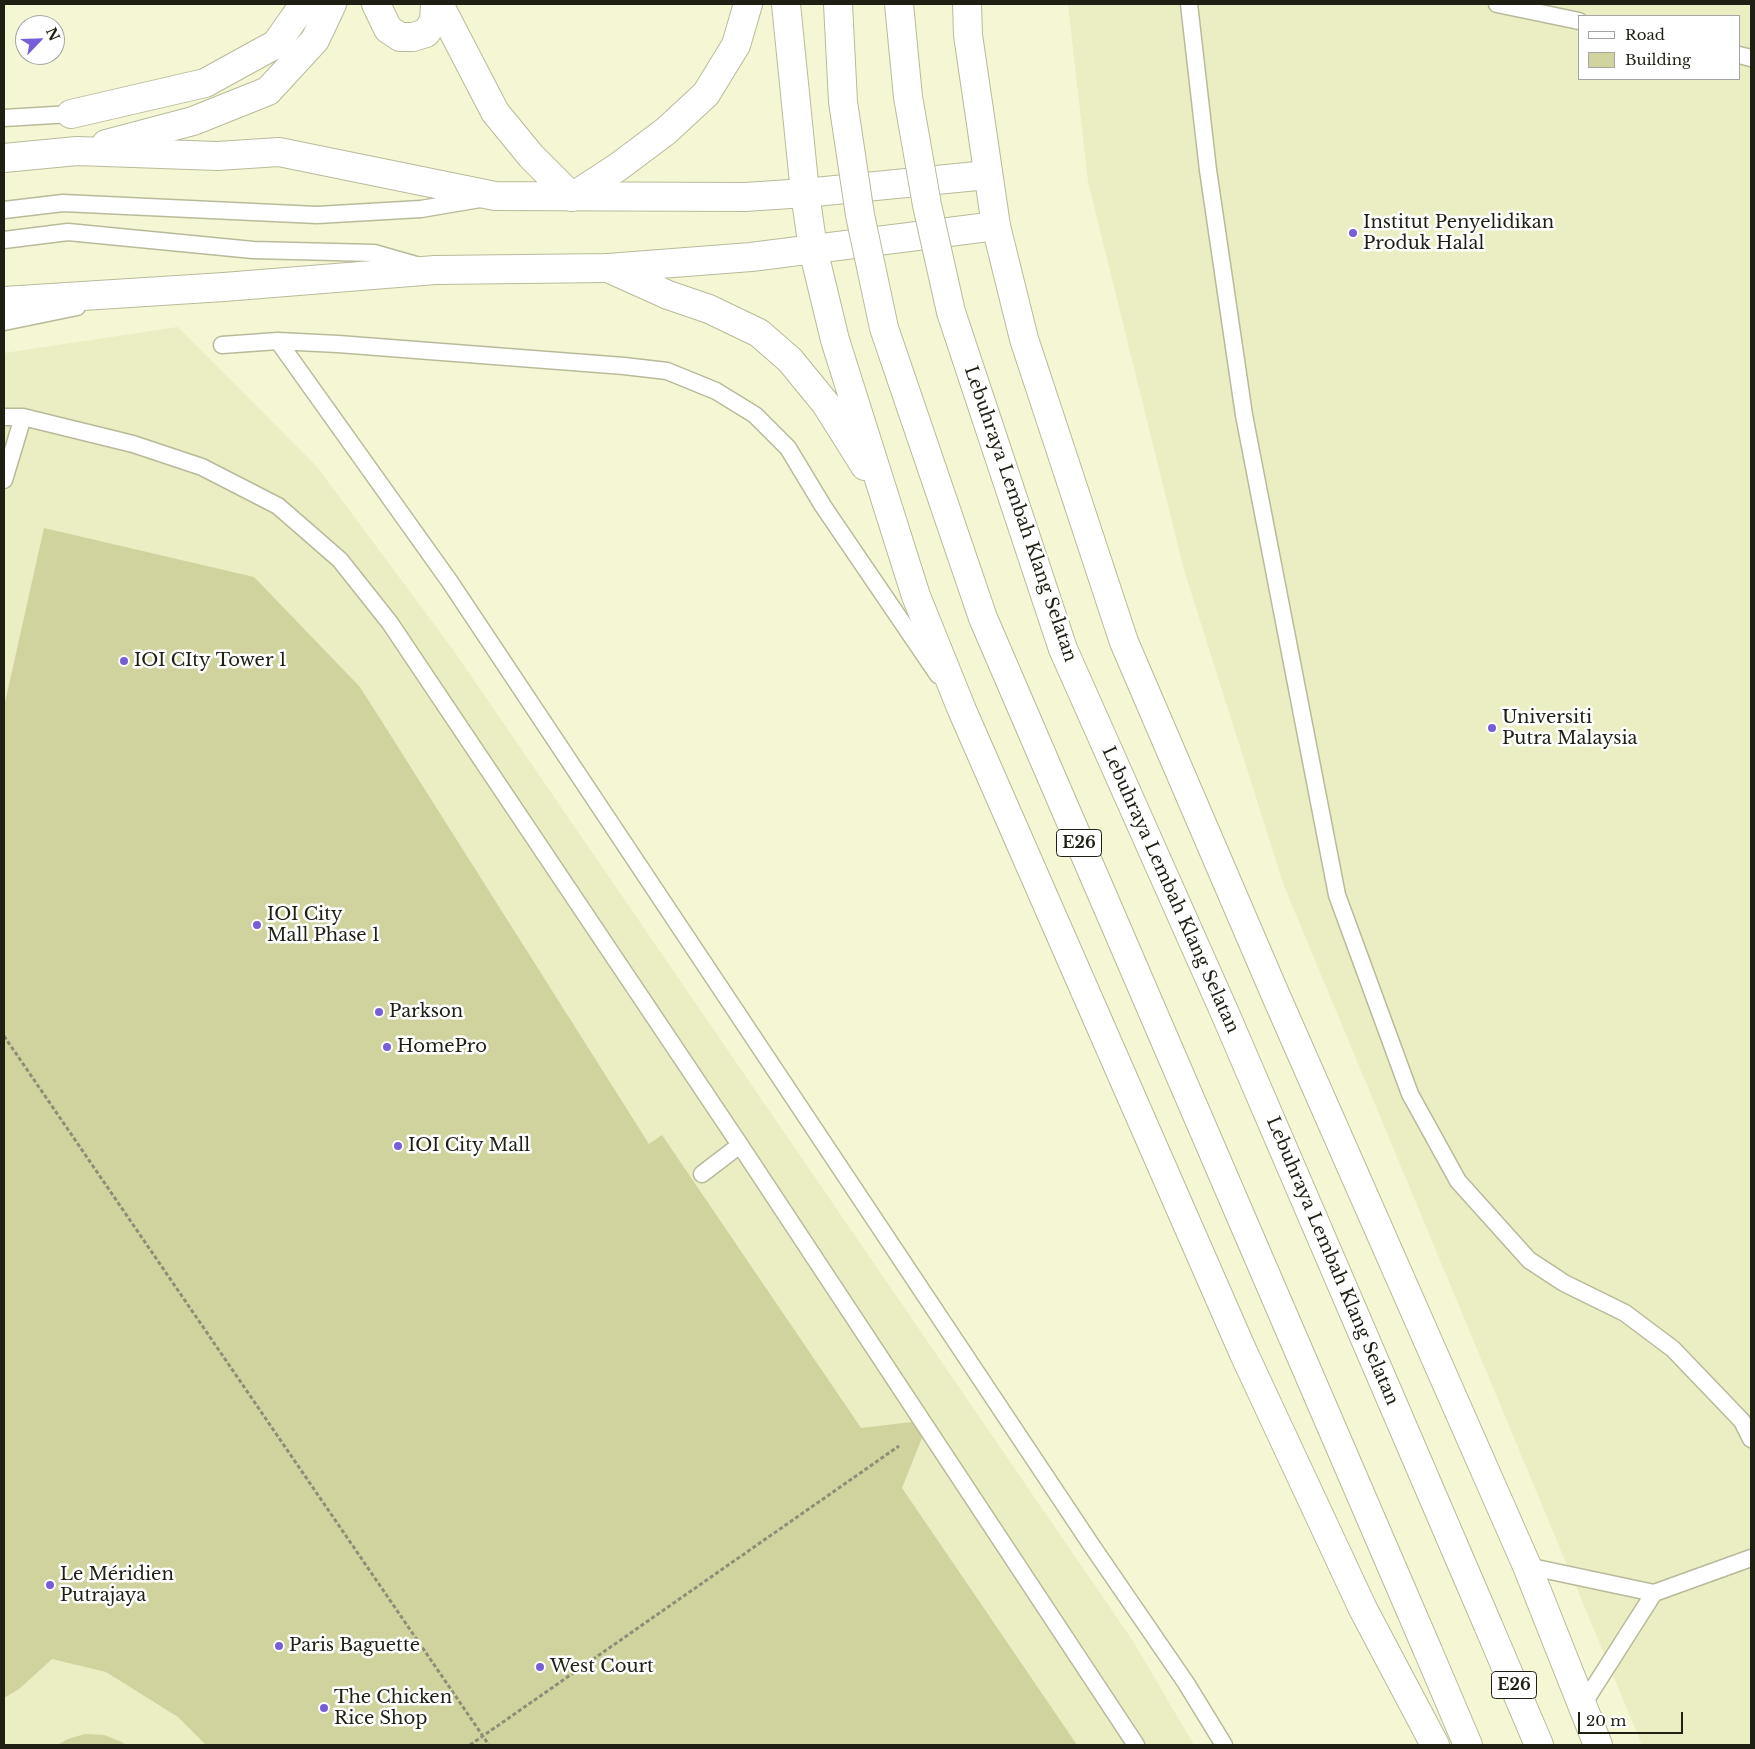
<!DOCTYPE html>
<meta charset="utf-8">
<style>
body{margin:0}
#map{position:relative;width:1755px;height:1749px;overflow:hidden;background:#f5f7d4;font-family:"Libre Baskerville",serif}
canvas{display:block}
.frame{position:absolute;inset:0;border:5px solid #1f1f13;pointer-events:none}
.legend{position:absolute;left:1578px;top:15px;width:162px;height:65px;box-sizing:border-box;background:#fff;border:1px solid #a5a5a1;margin:0;padding:6px 9px;list-style:none;font-size:15px;color:#1f1f13}
.legend li{display:flex;align-items:center;gap:10px;height:25px}
.legend b{width:25px;border:1px solid #a5a5a1}
.north{position:absolute;left:15px;top:15px;width:50px;height:50px;box-sizing:border-box;background:#fff;border:1px solid #a5a5a1;border-radius:50%;rotate:66deg;font-size:14px;font-weight:700;line-height:20px;text-align:center;color:#1f1f13}
.north::after{content:'';display:block;margin:auto;width:18px;height:22px;background:#775dd8;clip-path:polygon(50% 0,100% 100%,50% 72%,0 100%)}
.scale{position:absolute;left:1578px;top:1712px;width:105px;height:22px;box-sizing:border-box;border:2px solid #1f1f13;border-top:0;padding-left:6px;font-size:15px;line-height:18px;white-space:nowrap;color:#1f1f13;-webkit-text-stroke:4px #fff;paint-order:stroke}
</style>
<div id="map">
<canvas width="1755" height="1749"></canvas>
<div class="frame"></div>
<ul class="legend">
<li><b style="height:6px;background:#fff"></b>Road</li>
<li><b style="height:14px;background:#d0d39e"></b>Building</li>
</ul>
<div class="north">N</div>
<div class="scale">20 m</div>
</div>
<script>
const c = document.querySelector('canvas').getContext('2d');
c.lineJoin = 'round';
function paint(path, color) { c.fillStyle = color; c.fill(path, 'evenodd'); }
const poly = rows => new Path2D(rows.map(r => 'M' + r).join(''));
function trace(path, color, width, dash) { c.strokeStyle = color; c.lineWidth = width; c.lineCap = dash ? 'butt' : 'round'; c.setLineDash(dash || []); c.stroke(path); }
function label(font, color, halo, rows, align = 'center') {
  c.font = font + ' "Libre Baskerville",serif'; c.lineWidth = 5; c.setLineDash([]); c.textBaseline = 'middle'; c.strokeStyle = halo; c.fillStyle = color; for (const [text, x, y, turn = 0] of rows) {
    c.save(); c.translate(x, y); c.rotate((+turn || 0) * Math.PI / 180); c.textAlign = isNaN(turn) ? turn : align; if (halo) c.strokeText(text, 0, 0); c.fillText(text, 0, 0); c.restore();
  }
}
paint(poly([
 [1068,4,1751,4,1751,1745,1642,1745,1284,886,1184,570,1088,182],
 [1579,16,1739,16,1739,79,1579,79],
 [178,327,318,468,454,651,1133,1641,1194,1745,4,1745,4,353]
]), '#ebedc3');
paint(poly([
 [44,528,254,577,360,687,649,1144,662,1135,861,1428,929,1420,902,1488,1077,1745,206,1745,178,1717,106,1672,52,1659,19,1689,4,1698,4,707],
 [85,1734,104,1735,122,1742,126,1745,57,1745,68,1739]
]), '#d0d39e');
const lane = poly([
 [1189,4,1208,170,1244,415,1337,895,1410,1094,1458,1181,1529,1260,1564,1283,1625,1313,1673,1349,1742,1421,1751,1439],
 [1497,4,1579,21],
 [1739,55,1751,58],
 [4,118,71,114],
 [4,210,63,203,317,215,421,209,480,199],
 [4,240,68,232,253,250,374,253,416,265],
 [4,322,77,307],
 [278,341,450,582,1092,1546,1186,1683,1224,1745],
 [222,345,278,341,338,344,624,366,667,371,716,391,755,415,788,448,823,506,938,675],
 [4,417,23,417,133,444,202,467,278,506,340,560,390,623,740,1145,1136,1745],
 [4,480,23,417],
 [702,1174,740,1145],
 [1527,1566,1654,1593,1751,1558],
 [1582,1706,1654,1593]
]);
const secondary = poly([
 [376,4,388,29,400,37,413,37,426,33,434,21,435,4],
 [439,4,495,112,531,156,572,197],
 [71,114,205,83,276,44,304,4],
 [106,144,193,121,268,91,315,40,332,4],
 [4,158,77,151,217,156,279,152,495,196,745,197,805,193,987,175],
 [4,301,224,287,435,270,608,268,751,257,996,226]
]);
const highway = poly([
 [786,4,805,193,813,249,835,340,916,596,962,710,1244,1354,1363,1609,1435,1745],
 [967,4,968,35,996,226,1024,339,1124,642,1276,996,1527,1566,1598,1745],
 [572,197,618,167,666,131,706,94,736,45,748,4],
 [608,268,668,295,709,309,759,333,790,360,826,404,865,466],
 [1488,1625,1539,1745],
 [1428,1651,1468,1745]
]);
trace(lane, '#b8ba99', 19);
trace(secondary, '#b8ba99', 30);
trace(highway, '#b8ba99', 30);
trace(poly([
 [4,1036,489,1745],
 [470,1745,899,1446]
]), '#8d8e76', 3, [4, 2.5]);
trace(lane, '#fff', 16);
trace(secondary, '#fff', 28);
trace(highway, '#fff', 28);
const highwayBridge = poly([
 [838,4,843,102,860,215,884,328,983,618,1428,1651],
 [899,4,908,97,927,205,951,312,1063,649,1224,1011,1488,1625]
]);
trace(highwayBridge, '#b8ba99', 30, []);
trace(highwayBridge, '#fff', 28);
for (const [x, y, r, color] of [
 [1353,233,5,"#775dd8"],
 [124,661,5,"#775dd8"],
 [1492,728,5,"#775dd8"],
 [257,925,5,"#775dd8"],
 [379,1012,5,"#775dd8"],
 [387,1047,5,"#775dd8"],
 [398,1146,5,"#775dd8"],
 [50,1585,5,"#775dd8"],
 [279,1646,5,"#775dd8"],
 [540,1667,5,"#775dd8"],
 [324,1708,5,"#775dd8"]
]) { const dot = new Path2D(); dot.arc(x, y, r, 0, 2 * Math.PI); c.fillStyle = color; c.fill(dot); trace(dot, '#fff', 2); }
for (const [x, y, w] of [
 [1079,843,45],
 [1514,1685,45]
]) { const box = new Path2D(); box.roundRect(x - w / 2, y - 13.5, w, 27, 4); c.fillStyle = '#fff'; c.fill(box); trace(box, '#1f1f13', 1); }
label('bold 16px', '#1f1f13', null, [
 ["E26",1079,843],
 ["E26",1514,1685]
]);
label('18px', '#1f1f13', '#fff', [
 ["Institut Penyelidikan",1363,223],
 ["Produk Halal",1363,244],
 ["IOI CIty Tower 1",134,661],
 ["Universiti",1502,718],
 ["Putra Malaysia",1502,739],
 ["IOI City",267,915],
 ["Mall Phase 1",267,936],
 ["Parkson",389,1012],
 ["HomePro",397,1047],
 ["IOI City Mall",408,1146],
 ["Le Méridien",60,1575],
 ["Putrajaya",60,1596],
 ["Paris Baguette",289,1646],
 ["West Court",550,1667],
 ["The Chicken",334,1698],
 ["Rice Shop",334,1719]
], 'left');
label('18px', '#1f1f13', '#fff', [
 ["Lebuhraya Lembah Klang Selatan",1020,514,71],
 ["Lebuhraya Lembah Klang Selatan",1170,890,66],
 ["Lebuhraya Lembah Klang Selatan",1332,1261,67]
]);
</script>
